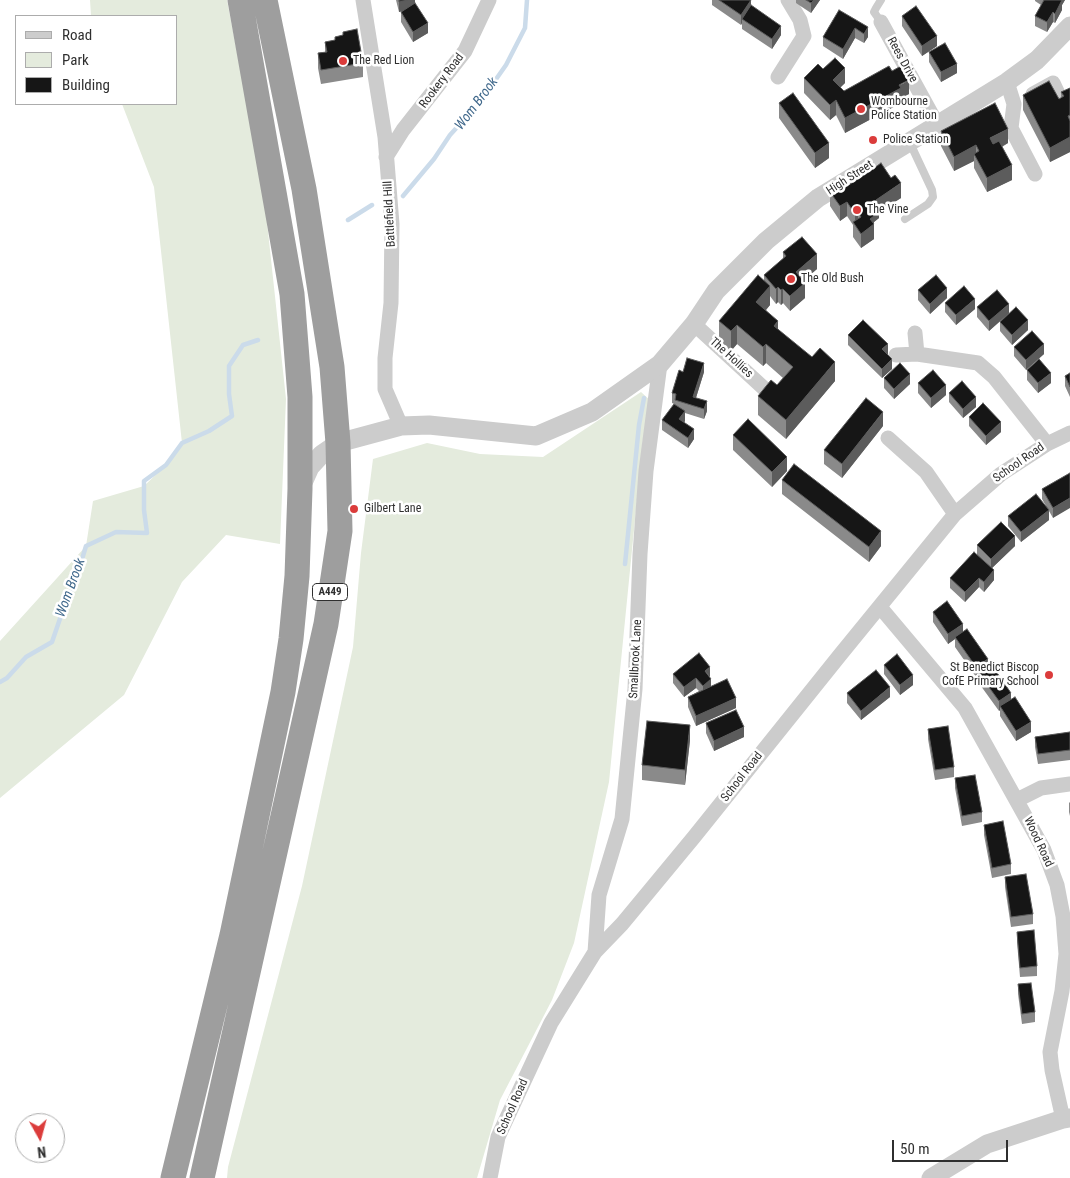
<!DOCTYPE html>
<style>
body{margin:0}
#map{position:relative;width:1070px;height:1178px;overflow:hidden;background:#fff;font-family:"Roboto Condensed",sans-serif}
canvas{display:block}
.legend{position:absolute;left:15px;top:15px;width:162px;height:90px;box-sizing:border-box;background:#fff;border:1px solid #acacac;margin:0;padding:6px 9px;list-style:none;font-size:15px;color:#2f2f2f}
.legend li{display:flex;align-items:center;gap:10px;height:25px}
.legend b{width:25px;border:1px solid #acacac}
.north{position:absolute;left:15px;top:1113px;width:50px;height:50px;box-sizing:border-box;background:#fff;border:1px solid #acacac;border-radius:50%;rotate:173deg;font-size:14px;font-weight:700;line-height:20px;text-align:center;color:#2f2f2f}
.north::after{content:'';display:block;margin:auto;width:18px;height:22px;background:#db3c3b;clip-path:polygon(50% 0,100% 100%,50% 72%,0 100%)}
.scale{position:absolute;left:892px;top:1140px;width:116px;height:22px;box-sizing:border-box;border:2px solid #2f2f2f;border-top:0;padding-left:6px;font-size:15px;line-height:18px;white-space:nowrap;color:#2f2f2f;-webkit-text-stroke:4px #fff;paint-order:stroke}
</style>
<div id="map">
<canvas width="1070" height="1178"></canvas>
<ul class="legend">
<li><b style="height:6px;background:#ccc"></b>Road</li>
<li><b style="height:14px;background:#e4ebdd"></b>Park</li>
<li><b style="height:14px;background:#161616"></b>Building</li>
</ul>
<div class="north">N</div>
<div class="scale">50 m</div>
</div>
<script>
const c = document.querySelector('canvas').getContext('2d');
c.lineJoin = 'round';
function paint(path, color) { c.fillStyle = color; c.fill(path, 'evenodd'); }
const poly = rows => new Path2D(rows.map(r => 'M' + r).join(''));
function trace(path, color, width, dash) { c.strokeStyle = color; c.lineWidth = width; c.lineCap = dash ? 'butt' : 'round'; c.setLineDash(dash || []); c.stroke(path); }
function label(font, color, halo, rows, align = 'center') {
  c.font = font + ' "Roboto Condensed",sans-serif'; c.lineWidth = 5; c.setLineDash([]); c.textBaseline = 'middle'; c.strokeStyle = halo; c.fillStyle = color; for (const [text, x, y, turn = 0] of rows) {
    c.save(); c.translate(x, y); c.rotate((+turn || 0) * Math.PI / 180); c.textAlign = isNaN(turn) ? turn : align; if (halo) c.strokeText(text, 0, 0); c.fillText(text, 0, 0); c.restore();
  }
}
paint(poly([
 [90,0,227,0,264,194,286,399,280,544,226,535,182,582,124,695,0,798,0,641,86,546,93,501,144,486,166,465,182,443,154,187,122,104,176,104,176,16,91,16],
 [641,392,652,402,643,439,609,782,574,943,552,1000,500,1100,477,1178,227,1178,228,1167,302,886,353,647,361,553,373,459,427,443,480,454,543,457]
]), '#e4ebdd');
trace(poly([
 [403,196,434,159,450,135,480,102,506,65,525,28,527,0],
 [348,220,372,205],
 [625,564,639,425,644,398],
 [0,682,7,678,26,657,52,642,63,610,76,579,86,546,116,532,147,533,144,510,144,481,166,465,182,443,209,431,232,416,229,394,229,366,243,345,258,340]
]), '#cbdbea', 4.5);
trace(poly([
 [881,22,874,12,876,8,881,0],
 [905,219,928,204,933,197,932,190,910,143]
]), '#ccc', 8);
trace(poly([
 [363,0,385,137,392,224,391,303,385,358,385,389,401,426],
 [881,22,937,124],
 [778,77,804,36,800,20,788,0],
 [1007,82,1014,104,1011,128,1035,174],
 [1033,94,1053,83,1061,100],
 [386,157,403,130,465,51,489,0],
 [694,324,769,393],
 [915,333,917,354],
 [896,355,917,354,978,363,994,377,1047,444],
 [888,438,926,472,955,514],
 [880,607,965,708,1044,850,1057,885,1063,916,1066,954,1062,991,1050,1052,1052,1070,1063,1119],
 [1017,800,1041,788,1070,784],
 [595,952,599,895,622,819,635,689,640,554,646,471,660,364],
 [490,1178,498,1137,551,1023,595,952,622,924,694,837,840,655,955,514,1001,474,1047,444,1070,433]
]), '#ccc', 15);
trace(poly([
 [301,487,310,467,322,454,338,443,401,426,429,425,536,436,592,412,660,364,694,324,716,291,766,241,818,198,1007,82,1037,60,1070,26],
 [931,1178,987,1144,1063,1119,1070,1118]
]), '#ccc', 19);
trace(poly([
 [173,1178,232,935,283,692,291,639,297,576,300,489,300,397,292,294,240,0],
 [202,1178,326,624,340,531,338,443,332,367,304,189,265,0]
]), '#9e9e9e', 25);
paint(poly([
 [396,0,415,0,415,3,428,33,413,42,401,22,401,12,403,11,399,12],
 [712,0,750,0,751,6,781,35,772,49,742,29,742,23,741,25,712,5],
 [796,0,820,0,811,13,796,3],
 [1035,0,1065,0,1062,5,1062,10,1055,23,1053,22,1047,32,1035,26,1035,16,1041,5,1035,1],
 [839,10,868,37,864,43,855,38,843,59,823,46,823,37],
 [902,16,937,46,922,56,902,26],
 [343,32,363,63,363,77,321,84,318,68,318,53,325,52,325,42,335,40,335,37,343,35],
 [929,52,957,73,941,82,929,62],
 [823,69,845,83,840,87,844,91,892,71,909,94,901,98,901,103,845,133,836,115,830,120,804,93,804,78],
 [1070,88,1070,152,1050,162,1023,110,1023,95,1059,99,1061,98,1061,92],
 [779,103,829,158,815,168,779,118],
 [941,131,1008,143,1002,147,1012,180,987,192,974,168,974,161,954,171,941,146],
 [854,174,866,174,901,198,879,212,879,218,874,222,874,239,861,248,853,237,853,225,847,216,840,221,830,206,830,192,841,190,854,182],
 [783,252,817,269,803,281,805,298,790,311,783,303,781,305,778,302,776,304,770,296,770,305,766,310,778,329,835,381,786,439,758,415,758,396,777,385,783,378,766,363,763,366,737,344,731,351,719,340,719,321,764,281,764,275,783,259],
 [918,290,947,298,930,314,918,300],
 [945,303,975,309,956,325,945,312],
 [977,307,1009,313,1028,330,1012,345,1000,331,1000,322,1005,317,989,331,977,317],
 [848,335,888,354,892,369,882,378,848,345],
 [1014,347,1044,354,1026,370,1014,356],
 [1027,370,1051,383,1038,393,1027,380],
 [683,372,704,372,696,398,707,411,704,419,685,413,685,421,684,423,694,439,688,448,662,430,662,420,675,404,672,403,672,393],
 [1070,373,1070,397,1065,386,1065,376],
 [884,378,910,384,894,399,884,388],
 [918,383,946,395,931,408,918,393],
 [949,393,976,407,963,418,949,402],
 [969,417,1001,432,986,445,969,426],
 [883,426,842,478,824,464,824,450],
 [733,435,787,471,772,487,733,450],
 [1070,473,1053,518,1049,511,1049,520,1021,542,1008,526,1008,516,1046,506,1042,499,1042,489],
 [782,480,881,546,869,562,782,494],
 [977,545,1015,546,992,568,994,580,984,592,979,587,965,602,950,588,950,578,977,555],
 [933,612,963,632,1011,699,1031,732,1016,741,1000,716,1000,710,999,711,978,682,978,675,976,677,955,647,955,639,948,644,933,622],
 [884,665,913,685,900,695,884,674],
 [673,674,710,677,711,686,736,708,696,726,688,707,688,697,699,691,696,688,684,697,673,683],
 [847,693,890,697,861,720,847,703],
 [706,723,744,737,714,751,706,733],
 [928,729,954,767,954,777,935,780,928,739],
 [1070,732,1070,760,1038,764,1035,747,1035,737],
 [690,740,685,785,642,780,642,765],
 [955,778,982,812,982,822,962,826,955,788],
 [1070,802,1070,816,1069,812,1069,803],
 [984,825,1011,864,1011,874,992,878,984,835],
 [1005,877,1033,914,1033,924,1011,927,1005,887],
 [1017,932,1037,966,1037,976,1020,977,1017,942],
 [1018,984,1035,1012,1035,1022,1022,1024,1018,994]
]), '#8a8a8a');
paint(poly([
 [408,0,415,0,415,8,399,12,399,2],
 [751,0,751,10,742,19,742,23,741,25,741,15],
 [814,0,820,0,811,13,811,3],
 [1060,0,1065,0,1062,5,1062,10,1055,23,1055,14],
 [1053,12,1053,22,1047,32,1047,22],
 [428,23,428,33,413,42,413,32],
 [781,26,781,35,772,49,772,39],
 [868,27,868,37,864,43,864,34],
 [855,28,855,38,843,59,843,49],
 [937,36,937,46,922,56,922,46],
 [957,64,957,73,941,82,941,72],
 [845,68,845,83,833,95,833,80],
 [909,80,909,94,901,98,901,103,845,133,845,118],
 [836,100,836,115,830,120,830,105],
 [1008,129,1008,143,990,153,990,138],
 [1070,137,1070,152,1050,162,1050,148],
 [829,143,829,158,815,168,815,153],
 [976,145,976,157,974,154,974,161,954,171,954,157],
 [1012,165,1012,180,987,192,987,178],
 [901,183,901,198,879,212,879,218,874,222,874,239,861,248,861,234,869,210,876,200],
 [847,202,847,216,840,221,840,206],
 [858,212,858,227,855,225,855,214],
 [817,254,817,269,796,287,796,272],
 [805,283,805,298,790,311,790,296],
 [770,286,770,305,756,322,756,302],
 [778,287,778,302,776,304,776,289],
 [947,288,947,298,930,314,930,304],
 [783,289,783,303,781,305,781,290],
 [975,299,975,309,956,325,956,315],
 [1009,304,1009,313,989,331,989,321],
 [1028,320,1028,330,1012,345,1012,335],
 [778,321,778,340,774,326],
 [737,325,737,344,731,351,731,331],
 [766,344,766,363,763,366,763,347],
 [888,344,888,354,882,359,882,349],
 [1044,344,1044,354,1026,370,1026,360],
 [892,359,892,369,882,378,882,369],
 [835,362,835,381,786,439,786,420],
 [704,363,704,372,693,407,693,397],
 [1051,373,1051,383,1038,393,1038,383],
 [910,374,910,384,894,399,894,389],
 [946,385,946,395,931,408,931,398],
 [976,397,976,407,963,418,963,409],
 [707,401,707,411,704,419,704,409],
 [685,411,685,421,679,429,679,419],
 [883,412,883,426,842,478,842,464],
 [1001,422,1001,432,986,445,986,436],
 [694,429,694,439,688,448,688,438],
 [787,457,787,471,772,487,772,472],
 [1070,498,1070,508,1053,518,1053,508],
 [1049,510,1049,520,1021,542,1021,532],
 [881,531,881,546,869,562,869,547],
 [1015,536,1015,546,991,569,991,559],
 [994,570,994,580,984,592,984,582],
 [979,578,979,587,965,602,965,592],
 [963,624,963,634,955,637,955,639,948,644,948,634],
 [988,659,988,669,978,672,978,675,976,677,976,667],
 [710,667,710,677,705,671],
 [913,675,913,685,900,695,900,685],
 [696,678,696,688,684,697,684,687],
 [711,679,711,689,703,696,703,686],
 [890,687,890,697,861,720,861,711],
 [1011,693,1011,702,1000,706,1000,710,999,711,999,701],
 [736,698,736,708,696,726,696,716],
 [1031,722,1031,732,1016,741,1016,731],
 [690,725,690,740,685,785,685,770],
 [744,727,744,737,714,751,714,741]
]), '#5c5c5c');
const building = poly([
 [399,0,408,0,399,2,399,0],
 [719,0,751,0,741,15,719,0],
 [806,0,814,0,811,3,806,0],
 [1044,0,1062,0,1055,14,1053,12,1047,22,1035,16,1044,0],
 [415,3,428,23,413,32,401,12,415,3],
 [751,5,781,26,772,39,742,19,751,5],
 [916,6,937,36,922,46,902,16,916,6],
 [839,10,868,27,864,34,855,28,843,49,823,37,839,10],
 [357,29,363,63,321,70,318,53,327,52,325,42,335,40,335,37,343,35,343,32,357,29],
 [945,43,957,64,941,72,929,52,945,43],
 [835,58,845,68,833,80,844,91,889,66,892,71,901,66,909,80,899,85,901,88,845,118,836,100,830,105,804,78,818,64,823,69,835,58],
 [1049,81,1059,99,1064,96,1061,92,1070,88,1070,115,1068,116,1070,121,1070,137,1050,148,1023,95,1049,81],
 [793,93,829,143,815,153,779,103,793,93],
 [995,103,1008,129,990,138,993,144,999,141,1012,165,987,178,974,154,979,151,976,145,954,157,941,131,995,103],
 [881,163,891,178,895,175,901,183,876,200,879,203,869,210,874,216,870,219,874,224,861,234,853,222,861,217,858,212,855,214,847,202,840,206,830,192,838,186,841,190,858,179,854,174,862,168,866,174,881,163],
 [802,237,817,254,796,272,805,283,790,296,783,289,781,290,778,287,776,289,764,275,786,256,783,252,802,237],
 [758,275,770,286,756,302,778,321,774,326,812,357,820,348,835,362,786,420,758,396,771,380,777,385,793,367,766,344,763,347,737,325,731,331,719,321,758,275],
 [936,275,947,288,930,304,918,290,936,275],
 [964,286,975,299,956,315,945,303,964,286],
 [997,290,1009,304,989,321,977,307,997,290],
 [1016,307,1028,320,1012,335,1000,322,1016,307],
 [863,320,888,344,882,349,892,359,882,369,848,335,863,320],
 [1032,331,1044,344,1026,360,1014,347,1032,331],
 [687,358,704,363,693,397,707,401,704,409,675,400,676,394,672,393,679,370,683,372,687,358],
 [1039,359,1051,373,1038,383,1027,370,1039,359],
 [900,363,910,374,894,389,884,378,900,363],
 [933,370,946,385,931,398,918,383,933,370],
 [1070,373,1070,387,1065,376,1070,373],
 [962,381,976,397,963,409,949,393,962,381],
 [866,398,883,412,842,464,824,450,866,398],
 [983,403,1001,422,986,436,969,417,983,403],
 [674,404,685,411,679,419,694,429,688,438,662,420,674,404],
 [748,419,787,457,772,472,733,435,748,419],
 [794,464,881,531,869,547,782,480,794,464],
 [1070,473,1070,498,1053,508,1042,489,1070,473],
 [1036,494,1049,510,1021,532,1008,516,1036,494],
 [1001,522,1015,536,991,559,977,545,1001,522],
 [974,552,994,570,984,582,979,578,965,592,950,578,974,552],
 [947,601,963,624,948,634,933,612,947,601],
 [967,629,988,659,976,667,955,637,967,629],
 [699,653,710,667,705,671,711,679,703,686,696,678,684,687,673,674,699,653],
 [897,654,913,675,900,685,884,665,897,654],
 [991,664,1011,693,999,701,978,672,991,664],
 [876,670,890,687,861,711,847,693,876,670],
 [727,679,736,698,696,716,688,697,727,679],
 [1015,697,1031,722,1016,731,1000,706,1015,697],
 [736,710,744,727,714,741,706,723,736,710],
 [647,721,690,725,685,770,642,765,647,721],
 [948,726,954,767,935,770,928,729,948,726],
 [1070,732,1070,750,1038,754,1035,737,1070,732],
 [975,775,982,812,962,816,955,778,975,775],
 [1003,821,1011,864,992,868,984,825,1003,821],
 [1026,874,1033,914,1011,917,1005,877,1026,874],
 [1034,930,1037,966,1020,968,1017,932,1034,930],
 [1031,983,1035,1012,1022,1014,1018,984,1031,983]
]);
paint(building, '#161616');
trace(building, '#5c5c5c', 1);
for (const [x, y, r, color] of [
 [343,61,5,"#db3c3b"],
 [861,109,5,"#db3c3b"],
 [873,140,5,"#db3c3b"],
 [857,210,5,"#db3c3b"],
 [791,279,5,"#db3c3b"],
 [354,509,5,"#db3c3b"],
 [1049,675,5,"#db3c3b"]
]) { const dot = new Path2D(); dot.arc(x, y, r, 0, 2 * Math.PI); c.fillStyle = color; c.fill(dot); trace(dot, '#fff', 2); }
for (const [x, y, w] of [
 [330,592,35]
]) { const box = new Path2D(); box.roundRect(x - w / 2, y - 8.5, w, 17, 4); c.fillStyle = '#fff'; c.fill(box); trace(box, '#2f2f2f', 1); }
label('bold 11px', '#2f2f2f', null, [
 ["A449",330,592]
]);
label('12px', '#2f2f2f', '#fff', [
 ["Rees Drive",902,60,61],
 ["Rookery Road",442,81,-53],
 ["High Street",850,178,-33],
 ["Battlefield Hill",390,214,-93],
 ["The Hollies",731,358,42],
 ["School Road",1019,463,-35],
 ["Smallbrook Lane",636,659,-87],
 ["School Road",742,777,-52],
 ["Wood Road",1038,842,65],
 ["School Road",513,1107,-66]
]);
label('12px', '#2f2f2f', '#fff', [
 ["The Red Lion",353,61],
 ["Wombourne",871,102],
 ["Police Station",871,116],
 ["Police Station",883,140],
 ["The Vine",867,210],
 ["The Old Bush",801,279],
 ["Gilbert Lane",364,509],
 ["St Benedict Biscop",1039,668,"right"],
 ["CofE Primary School",1039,682,"right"]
], 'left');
label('italic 14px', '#41698c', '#fff', [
 ["Wom Brook",477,104,-53],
 ["Wom Brook",71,588,-70]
]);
</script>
